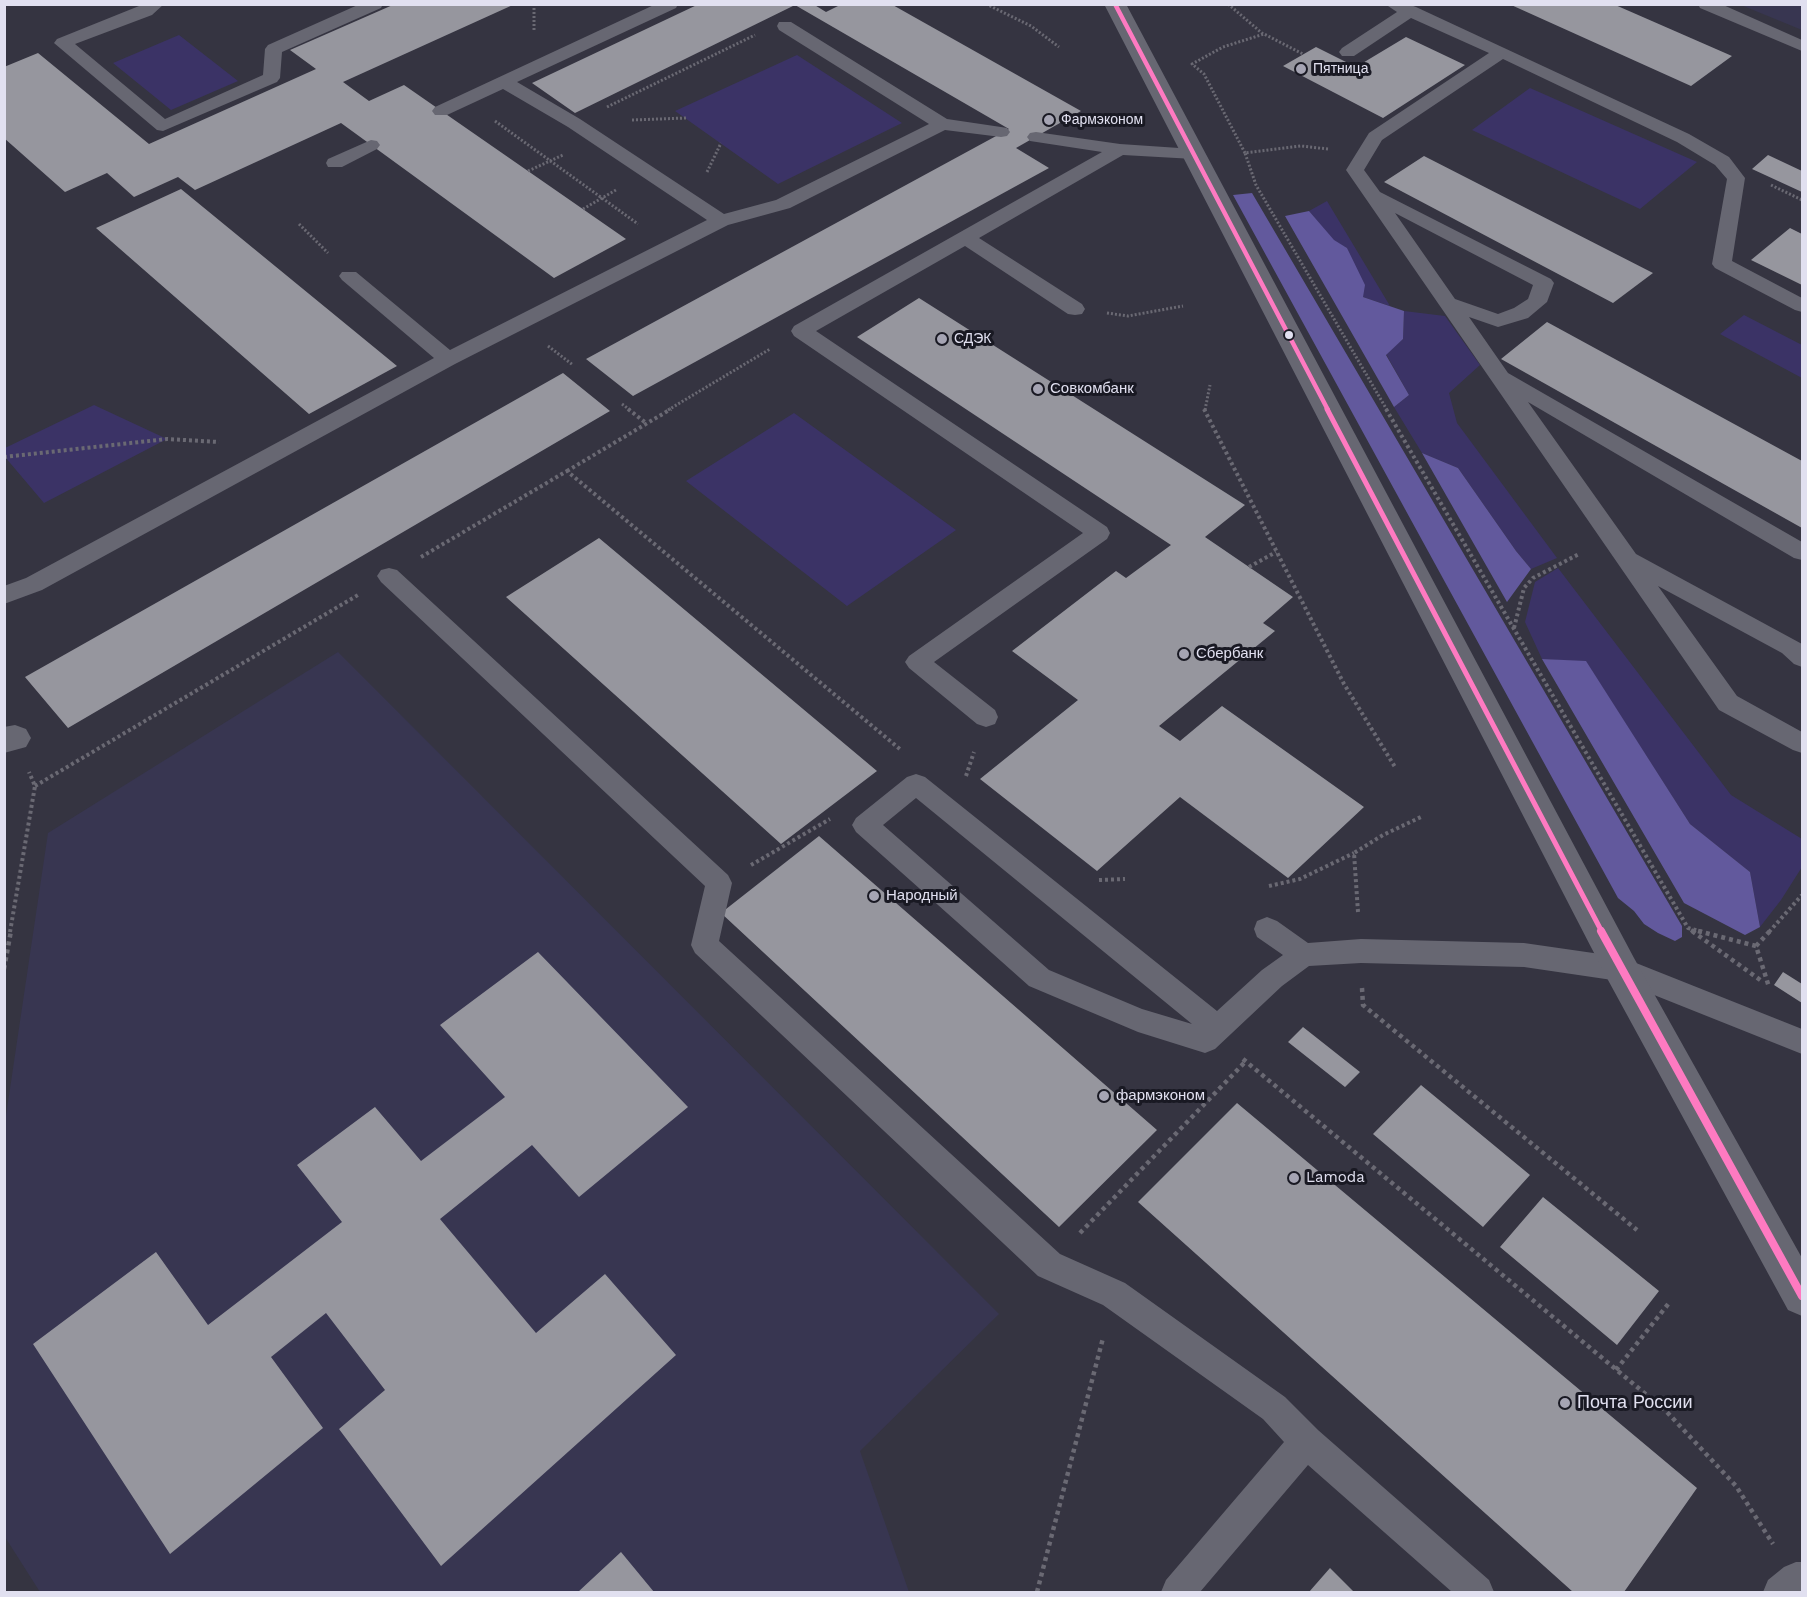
<!DOCTYPE html>
<meta charset="utf-8">
<style>
body{margin:0}
#map{position:relative;width:1807px;height:1597px;overflow:hidden;background:#353441;font-family:"Work Sans",sans-serif}
canvas{display:block}
.frame{position:absolute;inset:0;border:6px solid #e1e0f0;pointer-events:none}
</style>
<div id="map">
<canvas width="1807" height="1597"></canvas>
<div class="frame"></div>
</div>
<script>
const c = document.querySelector('canvas').getContext('2d');
c.lineJoin = 'round';
function paint(path, color) { c.fillStyle = color; c.fill(path, 'evenodd'); }
const poly = rows => new Path2D(rows.map(r => 'M' + r).join(''));
function trace(path, color, width, dash) { c.strokeStyle = color; c.lineWidth = width; c.lineCap = dash ? 'butt' : 'round'; c.setLineDash(dash || []); c.stroke(path); }
function label(font, color, halo, rows, align = 'center') {
  c.font = font + ' "Work Sans",sans-serif'; c.lineWidth = 6; c.setLineDash([]); c.textBaseline = 'middle'; c.strokeStyle = halo; c.fillStyle = color; for (const [text, x, y, turn = 0] of rows) {
    c.save(); c.translate(x, y); c.rotate((+turn || 0) * Math.PI / 180); c.textAlign = isNaN(turn) ? turn : align; if (halo) c.strokeText(text, 0, 0); c.fillText(text, 0, 0); c.restore();
  }
}
paint(poly([
 [1741,5,1802,5,1802,30],
 [338,652,999,1314,860,1451,909,1592,40,1592,5,1537,4,1129,48,833]
]), '#383651');
paint(poly([
 [179,35,238,81,171,110,113,63],
 [797,55,902,123,778,184,675,111],
 [1530,88,1697,162,1640,209,1472,130],
 [1327,201,1390,306,1363,297,1347,248,1334,241,1309,211],
 [1404,311,1445,316,1480,365,1449,393,1457,423,1557,558,1531,569,1516,551,1458,468,1422,453,1394,407,1409,395,1386,354,1403,339],
 [1744,315,1802,345,1802,378,1720,334],
 [94,405,167,439,44,503,5,457,5,448],
 [794,413,956,530,847,606,686,481],
 [1558,568,1731,795,1802,839,1802,867,1781,900,1760,927,1750,872,1690,824,1586,662,1542,659,1525,622,1535,582]
]), '#3b3366');
paint(poly([
 [1252,193,1682,926,1682,937,1675,941,1658,933,1644,924,1634,911,1618,898,1233,195],
 [1309,211,1334,240,1347,248,1365,285,1363,297,1404,311,1403,339,1386,355,1409,395,1394,407,1285,216],
 [1422,453,1458,468,1516,551,1531,569,1507,602],
 [1542,659,1586,661,1690,824,1750,872,1760,927,1745,935,1684,903]
]), '#62599d');
paint(poly([
 [395,4,515,4,343,82,369,101,404,85,626,239,554,278,341,123,195,190,178,177,134,197,107,173,65,192,4,138,4,67,38,53,149,144,316,69,290,50],
 [699,4,813,4,826,12,842,4,891,4,1081,111,1016,148,1049,168,633,396,586,359,1009,129,795,5,575,113,532,83],
 [1509,4,1613,4,1732,56,1691,86],
 [1406,37,1465,65,1383,118,1283,66,1316,47,1356,67],
 [1768,155,1802,171,1802,192,1752,169],
 [1424,156,1653,273,1613,303,1384,182],
 [181,189,397,366,309,414,96,228],
 [1790,228,1802,234,1802,285,1751,260],
 [919,298,1245,505,1205,537,1293,597,1263,623,1275,631,1159,726,1180,741,1222,706,1364,807,1288,878,1180,797,1097,871,980,779,1078,700,1012,651,1116,571,1126,578,1171,545,857,337],
 [1547,322,1802,461,1802,528,1501,359],
 [563,373,610,411,68,728,25,677],
 [599,538,877,771,781,844,506,597],
 [819,836,1157,1130,1059,1227,721,913],
 [538,952,688,1107,579,1197,532,1145,440,1219,536,1333,605,1274,676,1355,441,1566,339,1429,385,1390,326,1313,271,1357,323,1428,170,1554,33,1344,156,1252,208,1325,342,1222,297,1165,375,1107,421,1161,505,1097,440,1025],
 [1783,972,1802,984,1802,1003,1774,985],
 [1303,1027,1360,1072,1345,1087,1288,1042],
 [1421,1085,1530,1175,1483,1227,1373,1134],
 [1237,1103,1697,1488,1624,1592,1573,1592,1138,1202],
 [1543,1197,1659,1291,1617,1345,1500,1247],
 [621,1552,654,1592,578,1592],
 [1330,1568,1354,1592,1309,1592]
]), '#96969e');
trace(poly([
 [534,4,534,31],
 [986,4,1031,26,1059,47],
 [1228,4,1263,34],
 [607,107,755,35],
 [632,120,686,118],
 [495,121,638,224],
 [1328,149,1301,146,1245,153,1256,185,1387,410],
 [1245,153,1204,74,1192,64,1223,47,1264,34,1303,54],
 [528,171,563,155],
 [707,172,721,143],
 [1771,185,1802,200],
 [583,209,616,190],
 [299,224,328,253],
 [1107,313,1128,316,1183,306],
 [548,346,573,365],
 [622,404,630,410],
 [668,410,770,349],
 [1205,410,1210,385]
]), '#6a6973', 3, [2, 2]);
trace(poly([
 [628,409,646,423],
 [1204,409,1344,684,1395,767],
 [1386,409,1688,928,1703,932],
 [4,457,167,439,219,442],
 [567,471,671,409],
 [421,557,567,471,901,750],
 [1249,567,1276,552],
 [1514,628,1524,588,1533,578,1579,554],
 [966,776,974,752],
 [35,786,358,595],
 [751,865,830,819],
 [1099,880,1125,879],
 [1269,886,1300,879,1354,853],
 [1358,912,1354,853,1383,835,1421,817],
 [1691,930,1694,932],
 [10,932,35,786,29,772],
 [1769,932,1802,895]
]), '#6a6973', 4, [3, 3]);
trace(poly([
 [1692,931,1763,982],
 [1698,931,1756,946,1769,987],
 [1756,946,1770,931],
 [4,969,11,931],
 [1362,988,1363,1005,1637,1230],
 [1243,1059,1666,1411,1736,1486,1773,1544],
 [1080,1233,1246,1061],
 [1616,1370,1669,1303],
 [1037,1592,1103,1338]
]), '#6a6973', 4.5, [4, 4]);
paint(poly([
 [144,4,164,4,152,15,75,44,165,119,263,75,265,49,268,45,360,4,383,4,381,8,282,52,280,78,277,82,163,131,157,130,54,43,57,39,144,4],
 [656,4,678,4,676,8,517,82,580,119,724,214,776,200,929,124,779,30,777,26,779,22,791,22,947,119,1001,127,1007,128,1010,132,1007,136,1001,137,945,130,790,208,728,225,455,364,42,590,4,604,4,586,26,578,434,358,342,280,339,276,342,272,356,272,450,350,707,220,568,127,503,89,447,115,435,115,432,111,435,107,656,4],
 [1385,4,1408,4,1416,7,1689,134,1729,157,1745,178,1732,261,1802,298,1802,312,1795,310,1715,268,1712,264,1727,179,1715,165,1677,142,1503,59,1382,140,1364,170,1380,192,1551,279,1554,283,1547,302,1528,318,1498,327,1469,317,1508,373,1802,542,1802,560,1794,558,1528,402,1636,554,1802,644,1802,667,1794,664,1782,653,1658,586,1737,696,1802,732,1802,753,1793,750,1719,710,1346,170,1369,133,1489,53,1411,18,1354,56,1342,56,1339,52,1342,48,1397,12,1385,4],
 [1395,213,1533,285,1528,299,1514,308,1498,314,1455,299,1395,213],
 [1698,4,1721,4,1802,40,1802,51,1700,8,1698,4],
 [1036,132,1120,144,1194,149,1200,150,1203,154,1200,158,1194,159,1123,155,979,238,1082,304,1085,309,1082,314,1075,315,1068,314,965,246,816,331,1107,527,1110,533,1107,539,934,662,995,710,998,717,995,724,986,727,977,724,909,668,905,662,909,656,1083,533,794,336,791,331,794,326,1102,152,1030,141,1027,137,1030,133,1036,132],
 [371,140,377,141,380,145,377,149,342,167,328,167,326,163,328,159,371,140],
 [389,568,397,570,728,875,732,883,719,941,1060,1254,1125,1283,1285,1397,1318,1430,1489,1580,1494,1592,1452,1592,1308,1465,1200,1592,1161,1592,1166,1580,1284,1442,1263,1419,1103,1305,1038,1276,695,953,691,945,705,886,381,582,377,576,381,570,389,568],
 [916,774,925,777,1217,1011,1262,970,1283,955,1257,937,1254,929,1257,921,1267,917,1277,921,1308,943,1361,939,1524,943,1621,957,1802,1029,1802,1054,1619,981,1524,967,1361,963,1309,966,1282,986,1215,1049,1205,1053,1138,1032,1029,986,856,832,852,825,856,818,907,777,916,774],
 [916,798,1192,1024,1142,1009,1049,970,883,825,916,798],
 [1796,1562,1802,1562,1802,1592,1763,1592,1768,1580,1784,1567,1796,1562]
]), '#676772');
paint(poly([
 [15,725,26,729,31,738,26,747,4,753,4,727,15,725]
]), '#676772');
paint(poly([
 [1104,4,1126,4,1634,958,1802,1258,1802,1316,1788,1310,1608,980,1104,4]
]), '#676772');
trace(poly([
 [1115,4,1328,410]
]), '#fe7ac1', 4.5);
trace(poly([
 [1327,409,1602,932]
]), '#fe7ac1', 5);
trace(poly([
 [1601,931,1802,1296]
]), '#fe7ac1', 8);
for (const [x, y, r, color] of [
 [1301,69,6,"#a5a4b3"],
 [1049,120,6,"#a5a4b3"],
 [1289,335,5,"#e1e0f0"],
 [942,339,6,"#a5a4b3"],
 [1038,389,6,"#a5a4b3"],
 [1184,654,6,"#a5a4b3"],
 [874,896,6,"#a5a4b3"],
 [1104,1096,6,"#a5a4b3"],
 [1294,1178,6,"#a5a4b3"],
 [1565,1403,6,"#a5a4b3"]
]) { const dot = new Path2D(); dot.arc(x, y, r, 0, 2 * Math.PI); c.fillStyle = color; c.fill(dot); trace(dot, '#191923', 2); }
label('14px', '#e1e0f0', '#191923', [
 ["Пятница",1313,69],
 ["Фармэконом",1061,120],
 ["СДЭК",954,339]
], 'left');
label('15px', '#e1e0f0', '#191923', [
 ["Совкомбанк",1050,389],
 ["Сбербанк",1196,654],
 ["Народный",886,896],
 ["фармэконом",1116,1096],
 ["Lamoda",1306,1178]
], 'left');
label('18px', '#e1e0f0', '#191923', [
 ["Почта России",1577,1403]
], 'left');
</script>
